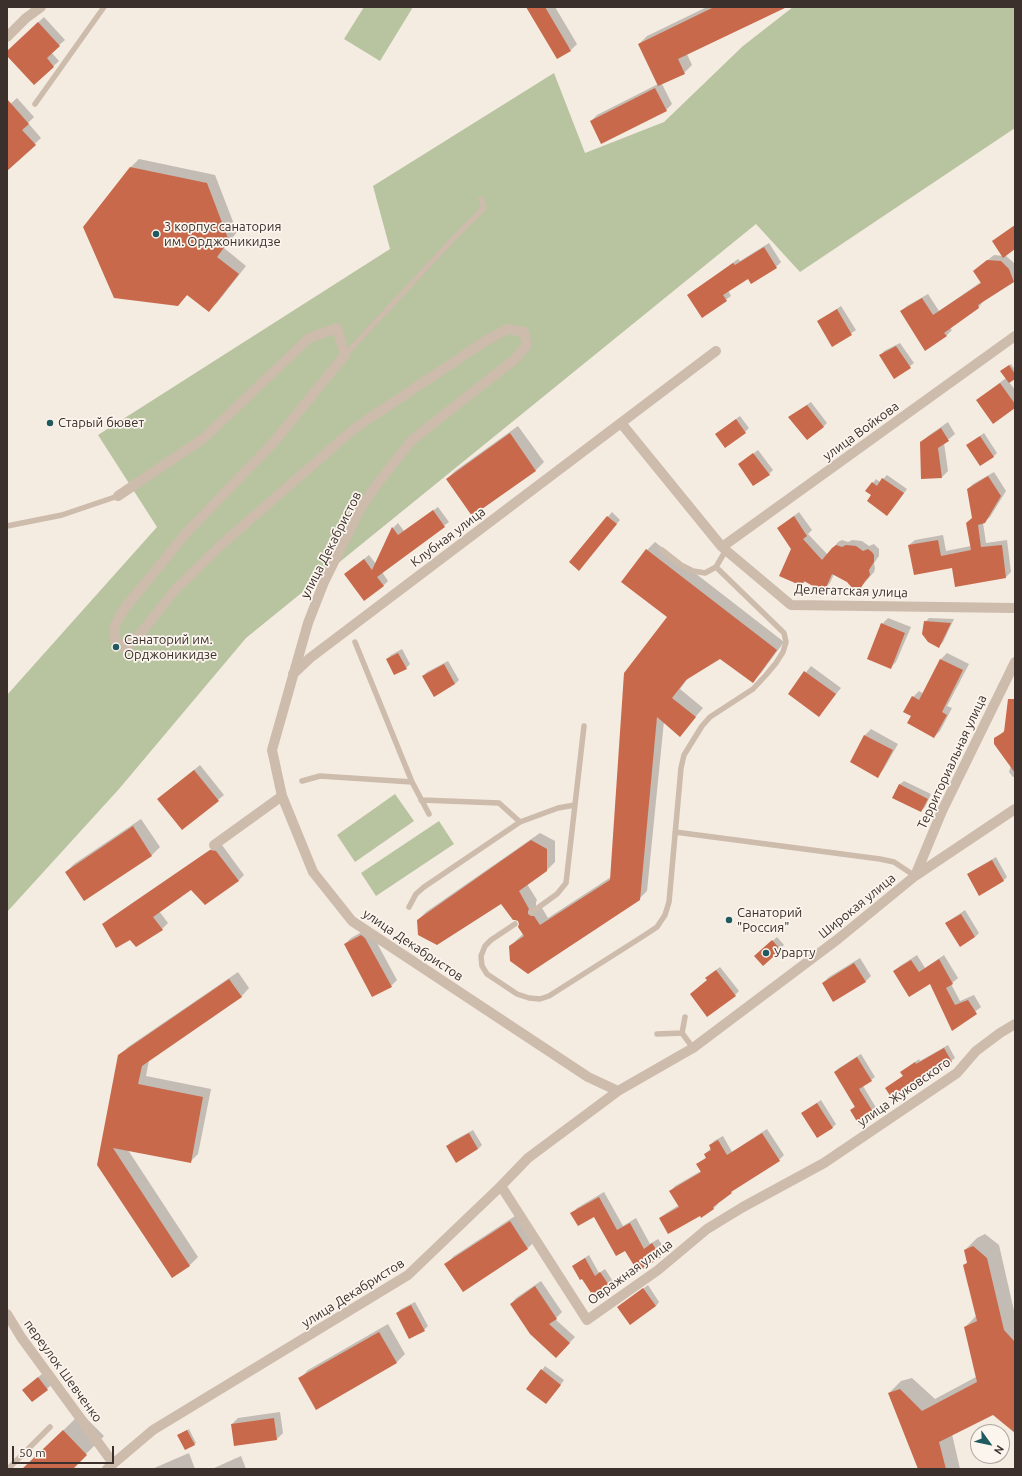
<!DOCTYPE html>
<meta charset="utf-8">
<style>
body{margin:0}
#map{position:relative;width:1022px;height:1476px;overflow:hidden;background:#f4ebe1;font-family:Ubuntu,sans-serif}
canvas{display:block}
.frame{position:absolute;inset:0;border:8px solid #3b302b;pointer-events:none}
.north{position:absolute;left:970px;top:1424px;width:40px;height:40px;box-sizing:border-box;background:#fbf5ee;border:1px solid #aea6a0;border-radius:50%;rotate:123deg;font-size:11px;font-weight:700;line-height:16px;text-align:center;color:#3b302b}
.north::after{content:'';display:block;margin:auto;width:14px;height:18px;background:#1f5a5e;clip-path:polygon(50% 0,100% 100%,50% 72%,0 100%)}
.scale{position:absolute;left:12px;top:1446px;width:102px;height:18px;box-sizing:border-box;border:2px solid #3b302b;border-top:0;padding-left:5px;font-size:12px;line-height:14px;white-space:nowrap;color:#3b302b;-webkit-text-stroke:3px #fbf5ee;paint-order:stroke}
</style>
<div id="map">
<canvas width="1022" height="1476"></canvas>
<div class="frame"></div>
<div class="north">N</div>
<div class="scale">50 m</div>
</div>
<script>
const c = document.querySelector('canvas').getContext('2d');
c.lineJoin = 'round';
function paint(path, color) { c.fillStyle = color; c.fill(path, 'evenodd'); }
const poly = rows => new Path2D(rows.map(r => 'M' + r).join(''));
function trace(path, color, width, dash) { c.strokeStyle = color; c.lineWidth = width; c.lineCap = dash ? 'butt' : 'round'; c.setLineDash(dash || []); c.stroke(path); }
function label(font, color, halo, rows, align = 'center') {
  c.font = font + ' Ubuntu,sans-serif'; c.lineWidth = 3.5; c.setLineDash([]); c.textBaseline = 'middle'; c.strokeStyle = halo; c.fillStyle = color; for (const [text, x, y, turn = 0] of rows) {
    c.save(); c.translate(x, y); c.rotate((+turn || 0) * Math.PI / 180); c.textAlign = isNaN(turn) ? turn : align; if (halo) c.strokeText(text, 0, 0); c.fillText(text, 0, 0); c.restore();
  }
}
paint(poly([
 [364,7,413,7,380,61,344,39],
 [793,7,1015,7,1015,128,800,272,756,224,246,638,119,789,7,912,7,695,157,527,98,435,390,249,373,186,554,73,585,153,664,122,743,46],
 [395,794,414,821,355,862,337,835],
 [439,821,454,844,376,896,361,873]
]), '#b8c4a0');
paint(poly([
 [528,7,555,7,577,44,571,50],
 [707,7,784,7,687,54,692,65,684,73,662,84,672,104,666,110,591,121,597,115,658,84,639,44,647,36],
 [44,17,65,40,51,52,59,61,34,84,7,54,7,52],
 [17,98,34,117,28,123,41,138,7,170,7,107],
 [139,159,215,175,237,232,224,248,246,266,217,303,208,311,188,294,177,305,131,167],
 [1015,225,1015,248,1005,255,1014,263,1015,280,984,300,979,307,950,328,952,330,946,336,901,311,907,306,928,294,939,311,981,282,974,271,994,255,1003,256,993,241],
 [769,243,781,262,776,267,748,278,728,290,731,296,702,317,688,295,738,259,740,261],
 [841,306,856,330,833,346,818,322],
 [900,343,914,363,895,378,881,355,884,351],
 [1011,364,1015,370,1015,377,1009,382,1015,390,1015,407,977,400,1006,378,1003,370],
 [811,402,827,423,823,427,789,417],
 [740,416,749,428,745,432,720,431],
 [948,422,955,434,944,443,948,471,942,477,921,442,928,436],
 [518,426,544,462,536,470,473,515,447,479,455,471],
 [984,433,997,453,993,457,967,445],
 [758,450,773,470,769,474,740,464],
 [994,472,1006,491,990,517,983,523,986,543,1007,540,1011,572,1006,577,953,567,909,545,915,540,943,535,946,551,971,546,973,518,968,489,973,484],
 [887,475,907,489,891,511,872,494,873,483,876,479,880,482],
 [438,507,449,522,382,572,388,581,383,586,345,574,369,555,376,564,393,528,398,523,404,531],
 [612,512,620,520,582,565,570,562],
 [799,512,812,530,808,534,828,555,838,542,842,540,848,542,852,540,862,541,869,546,874,544,879,549,879,556,874,563,875,569,874,572,860,588,834,574,830,583,824,589,806,581,801,585,792,549,778,528],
 [655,542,784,642,761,673,753,681,720,657,689,677,680,689,703,708,680,735,664,721,647,891,639,899,510,946,523,934,519,921,501,903,418,920,426,912,540,833,555,841,555,862,547,870,527,884,537,900,536,902,536,906,542,908,548,918,611,877,668,617,647,550],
 [888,618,911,627,896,662,890,668,882,624],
 [929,618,954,619,943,642,939,646,925,622],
 [402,649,410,664,406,668,387,659,391,655],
 [947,653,969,664,947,706,952,708,940,731,934,737,912,716,913,697,919,691,924,694,941,659],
 [448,661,459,680,455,684,423,676,427,672],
 [811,666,841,688,819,715,789,694],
 [1015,713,1015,777,1013,777,1009,772,1011,766,995,739,1005,730],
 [871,729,898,744,883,770,877,776,851,762,865,735],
 [200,765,224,795,218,800,158,799],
 [904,781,931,794,925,807,921,811,894,797,900,784],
 [141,819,160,847,152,855,85,900,66,872,74,864],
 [217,845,222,845,244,875,238,881,191,888,159,911,168,923,162,929,136,946,130,938,103,925,109,919],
 [996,857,1007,877,1003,881,968,874,972,871],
 [965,910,979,933,975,937,946,923],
 [367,929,371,932,397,980,391,986,345,944,351,938],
 [777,937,784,945,763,965,759,953],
 [917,955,925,968,944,955,958,978,951,984,960,1001,974,995,981,1007,953,1029,931,983,894,971,900,966],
 [860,958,871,976,865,982,823,983,829,977],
 [720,967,739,991,735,995,708,980,711,974],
 [238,972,249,988,241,997,149,1060,146,1076,211,1089,198,1154,190,1162,128,1150,198,1257,190,1265,172,1277,98,1165,119,1056,128,1047],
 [948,1045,955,1058,951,1061,886,1088,904,1075,906,1069,919,1059,920,1061],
 [861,1054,875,1077,863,1086,878,1111,874,1114,851,1110,855,1106,835,1072,839,1068],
 [821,1100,836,1124,832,1128,802,1113],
 [767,1129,784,1155,779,1160,735,1188,718,1203,718,1204,714,1208,701,1216,700,1214,660,1218,665,1214,679,1205,671,1191,675,1186,701,1171,698,1164,707,1157,705,1154,711,1148,710,1146,714,1141,723,1136,732,1152],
 [473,1130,482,1145,478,1149,447,1146,451,1142],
 [604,1192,623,1226,636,1218,650,1244,658,1239,666,1250,660,1256,639,1270,625,1249,595,1216,572,1213,577,1208],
 [518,1214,536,1240,528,1248,446,1264,454,1256],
 [985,1234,999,1245,1015,1315,1015,1430,993,1414,952,1434,960,1469,919,1469,889,1393,901,1381,912,1378,935,1399,976,1377,965,1327,976,1316,964,1266,968,1262,965,1250,977,1238],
 [589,1255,599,1273,605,1269,614,1283,595,1297,573,1266],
 [541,1281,562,1312,555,1319,575,1337,562,1351,511,1304,516,1298],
 [648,1285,659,1302,656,1306,619,1307],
 [415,1302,428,1326,424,1330,397,1313,401,1309],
 [388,1324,405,1354,397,1362,316,1408,300,1379,308,1370],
 [545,1366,564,1380,550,1399,542,1370],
 [42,1374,51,1385,47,1389,23,1390],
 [280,1412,283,1433,277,1439,232,1424,238,1418],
 [81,1413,104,1436,71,1469,24,1469],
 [189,1429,196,1443,194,1445,180,1434],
 [189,1453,195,1469,152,1469],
 [241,1456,246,1469,212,1469]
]), '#0003');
paint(poly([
 [526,7,545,7,571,51,557,59],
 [714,7,787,7,678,59,685,74,658,86,638,44],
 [38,22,60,46,47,58,54,67,34,85,7,56,7,51],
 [655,88,667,111,601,144,590,121],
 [7,99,29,124,22,130,36,145,7,171],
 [130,167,207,183,229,241,217,257,239,274,209,312,187,295,178,306,114,298,83,227],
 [1015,225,1015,249,1003,258,992,241],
 [764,247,777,268,751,284,748,279,723,295,727,301,702,318,687,295,733,263,735,265],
 [987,260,1001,261,1009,269,1014,282,978,305,979,308,944,333,947,336,925,351,900,311,922,298,933,315,981,283,973,271],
 [837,309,852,335,832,347,817,321],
 [896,346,911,368,894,379,879,355],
 [1009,365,1015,374,1015,379,1009,383,1000,371],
 [1000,383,1015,404,1015,408,993,424,976,400],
 [807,405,824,427,807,440,788,417],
 [736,419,746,433,725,448,715,434],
 [941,428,949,441,938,448,942,478,921,479,920,442],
 [510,433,536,471,472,516,446,479],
 [980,436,994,457,980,466,966,445],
 [753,453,770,475,753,486,738,464],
 [988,476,1001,496,985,523,978,525,981,547,1002,545,1006,578,955,587,952,568,914,575,908,545,938,540,941,556,971,550,966,523,972,518,967,489],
 [882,478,904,493,887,516,867,501,871,495,865,491,872,482,877,486],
 [433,510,445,527,377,577,384,586,364,601,344,574,364,559,372,570,392,527,398,535],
 [607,516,617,524,579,571,569,562],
 [794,516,807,536,803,539,822,560,832,548,836,545,842,547,846,545,856,546,863,551,868,549,872,552,874,555,874,562,869,570,870,575,868,578,866,580,860,589,853,589,847,582,832,574,825,590,820,590,804,581,802,586,779,576,791,549,777,528],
 [646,549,777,650,753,683,720,659,686,680,672,698,696,717,680,737,657,717,640,900,528,974,510,961,509,946,524,936,518,927,519,924,518,921,515,920,513,920,501,904,437,945,418,935,417,920,531,840,547,849,547,871,519,891,529,909,528,911,528,914,531,916,534,916,540,925,610,880,624,673,667,617,621,582],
 [924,621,951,623,939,648,928,642,922,634],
 [881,623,905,633,891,669,867,659],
 [398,653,407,669,394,675,386,659],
 [940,659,963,670,942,712,947,715,934,738,907,723,911,716,903,712,912,696,919,700],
 [444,664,455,684,434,697,422,676],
 [804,671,836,694,819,717,788,694],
 [1008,699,1015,699,1015,773,994,744,994,738,1004,732],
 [864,735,893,750,878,778,850,762],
 [194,770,219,801,182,830,157,799],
 [899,784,928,799,921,812,892,798],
 [133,826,152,856,84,901,65,872],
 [210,850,216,851,239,881,205,905,191,890,153,917,163,930,136,947,130,940,116,948,102,924],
 [992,860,1004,881,979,896,967,874],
 [961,914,975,937,960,947,945,923],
 [361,935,365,938,392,987,372,997,344,944],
 [772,940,781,950,763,966,754,956],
 [939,959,953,984,946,988,955,1005,968,1000,977,1014,952,1031,930,984,909,997,893,971,911,960,919,972],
 [854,963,866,982,833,1002,822,983],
 [716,970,736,996,707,1017,690,994,707,980,705,978],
 [229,979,242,997,142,1066,138,1084,203,1097,191,1163,113,1148,190,1266,172,1278,97,1165,118,1055],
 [944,1048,952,1062,938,1070,937,1069,893,1100,885,1088,903,1076,900,1072,915,1062,916,1064],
 [857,1057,872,1081,859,1089,875,1115,859,1125,850,1110,855,1107,834,1072],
 [817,1103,833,1128,817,1138,801,1113],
 [469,1133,478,1149,456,1163,446,1146],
 [762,1133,780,1161,731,1192,732,1193,713,1207,714,1209,701,1218,700,1216,668,1234,659,1218,679,1207,669,1191,701,1172,696,1164,706,1158,704,1154,711,1150,709,1145,718,1140,727,1155],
 [599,1197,617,1230,630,1223,644,1249,652,1243,661,1257,638,1272,625,1251,616,1256,594,1217,578,1226,570,1213],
 [510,1221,528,1249,463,1292,444,1264],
 [973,1246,987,1258,1004,1330,1015,1342,1015,1433,993,1415,939,1442,946,1469,918,1469,888,1393,900,1389,922,1411,977,1382,964,1327,977,1321,963,1265,967,1263,964,1250],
 [585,1258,595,1276,600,1272,611,1288,595,1299,582,1279,580,1280,572,1266],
 [535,1286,557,1319,549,1324,570,1343,556,1358,530,1334,510,1304],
 [643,1288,656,1306,630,1325,617,1307],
 [411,1305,425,1331,409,1339,396,1313],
 [379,1332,397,1363,316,1410,298,1378],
 [541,1369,561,1385,546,1404,526,1389],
 [38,1377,48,1390,32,1402,22,1390],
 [274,1418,277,1440,234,1446,231,1424],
 [63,1430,87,1455,73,1469,22,1469],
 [187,1430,195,1445,185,1450,177,1435]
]), '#c8694b');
trace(poly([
 [35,104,104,7],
 [345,355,454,238,484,208,481,199],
 [7,526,62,515,118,496],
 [662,550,681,565,693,571,705,573,716,567],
 [355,642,412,782,429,814],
 [302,781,320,776,412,782],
 [421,800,499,803,520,822],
 [675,832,880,859,894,862,915,876],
 [409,907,416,894,424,887,520,822,558,808,575,805],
 [532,912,557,894,566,883,584,726],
 [515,924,491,940,485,946,481,956,482,966,487,974,517,994,529,998,540,999,549,996,645,935,657,927,665,915,669,902,681,768,684,755,702,726,710,717,753,689,766,675,776,663,783,652,786,642,784,633,716,567,723,555],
 [682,1033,685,1017],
 [657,1034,682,1033,693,1048],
 [8,1469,50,1427]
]), '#cdbbac', 5.5);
trace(poly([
 [7,37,26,18,41,7],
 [621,423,722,547,791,605,1015,608],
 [118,496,204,438,309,338,337,328,345,355,273,443,187,532,124,609,114,627,115,640,124,648,137,638,174,591,222,544,355,428,487,340,508,329,524,332,527,345,514,360,455,406,412,440,377,484,359,511,324,582,308,623,272,750,282,796,313,872,352,921,588,1077,618,1091],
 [722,547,1015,336],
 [293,674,310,658,716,351],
 [214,845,282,796],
 [915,876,942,811,1015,662],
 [501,1186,587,1320,658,1270,707,1229,743,1207,824,1163,957,1073,976,1051,1000,1033,1015,1024],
 [7,1314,21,1337,113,1463],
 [107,1469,153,1430,408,1275,501,1186,528,1158,618,1091,693,1048,838,939,915,876,1015,809]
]), '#cdbbac', 10);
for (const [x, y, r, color] of [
 [156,234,4,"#1f5a5e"],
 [50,423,4,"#1f5a5e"],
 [116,647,4,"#1f5a5e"],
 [729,920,4,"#1f5a5e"],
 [766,953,4,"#1f5a5e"]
]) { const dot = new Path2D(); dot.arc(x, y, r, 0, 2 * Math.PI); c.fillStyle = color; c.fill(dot); trace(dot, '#fbf5ee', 1.5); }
label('13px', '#3b302b', '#fbf5ee', [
 ["3 корпус санатория",164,227],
 ["им. Орджоникидзе",164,242],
 ["Старый бювет",58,423],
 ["Санаторий им.",124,640],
 ["Орджоникидзе",124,655],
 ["Санаторий",737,913],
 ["\"Россия\"",737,928],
 ["Урарту",774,953]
], 'left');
label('13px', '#3b302b', '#fbf5ee', [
 ["улица Войкова",861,431,-36],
 ["Клубная улица",448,537,-37],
 ["улица Декабристов",331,545,-63],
 ["Делегатская улица",851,591,2],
 ["Территориальная улица",952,762,-65],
 ["Широкая улица",857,906,-39],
 ["улица Декабристов",413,945,34],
 ["улица Жуковского",904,1092,-35],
 ["Овражная улица",630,1272,-36],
 ["улица Декабристов",353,1293,-32],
 ["переулок Шевченко",63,1371,54]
]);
</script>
